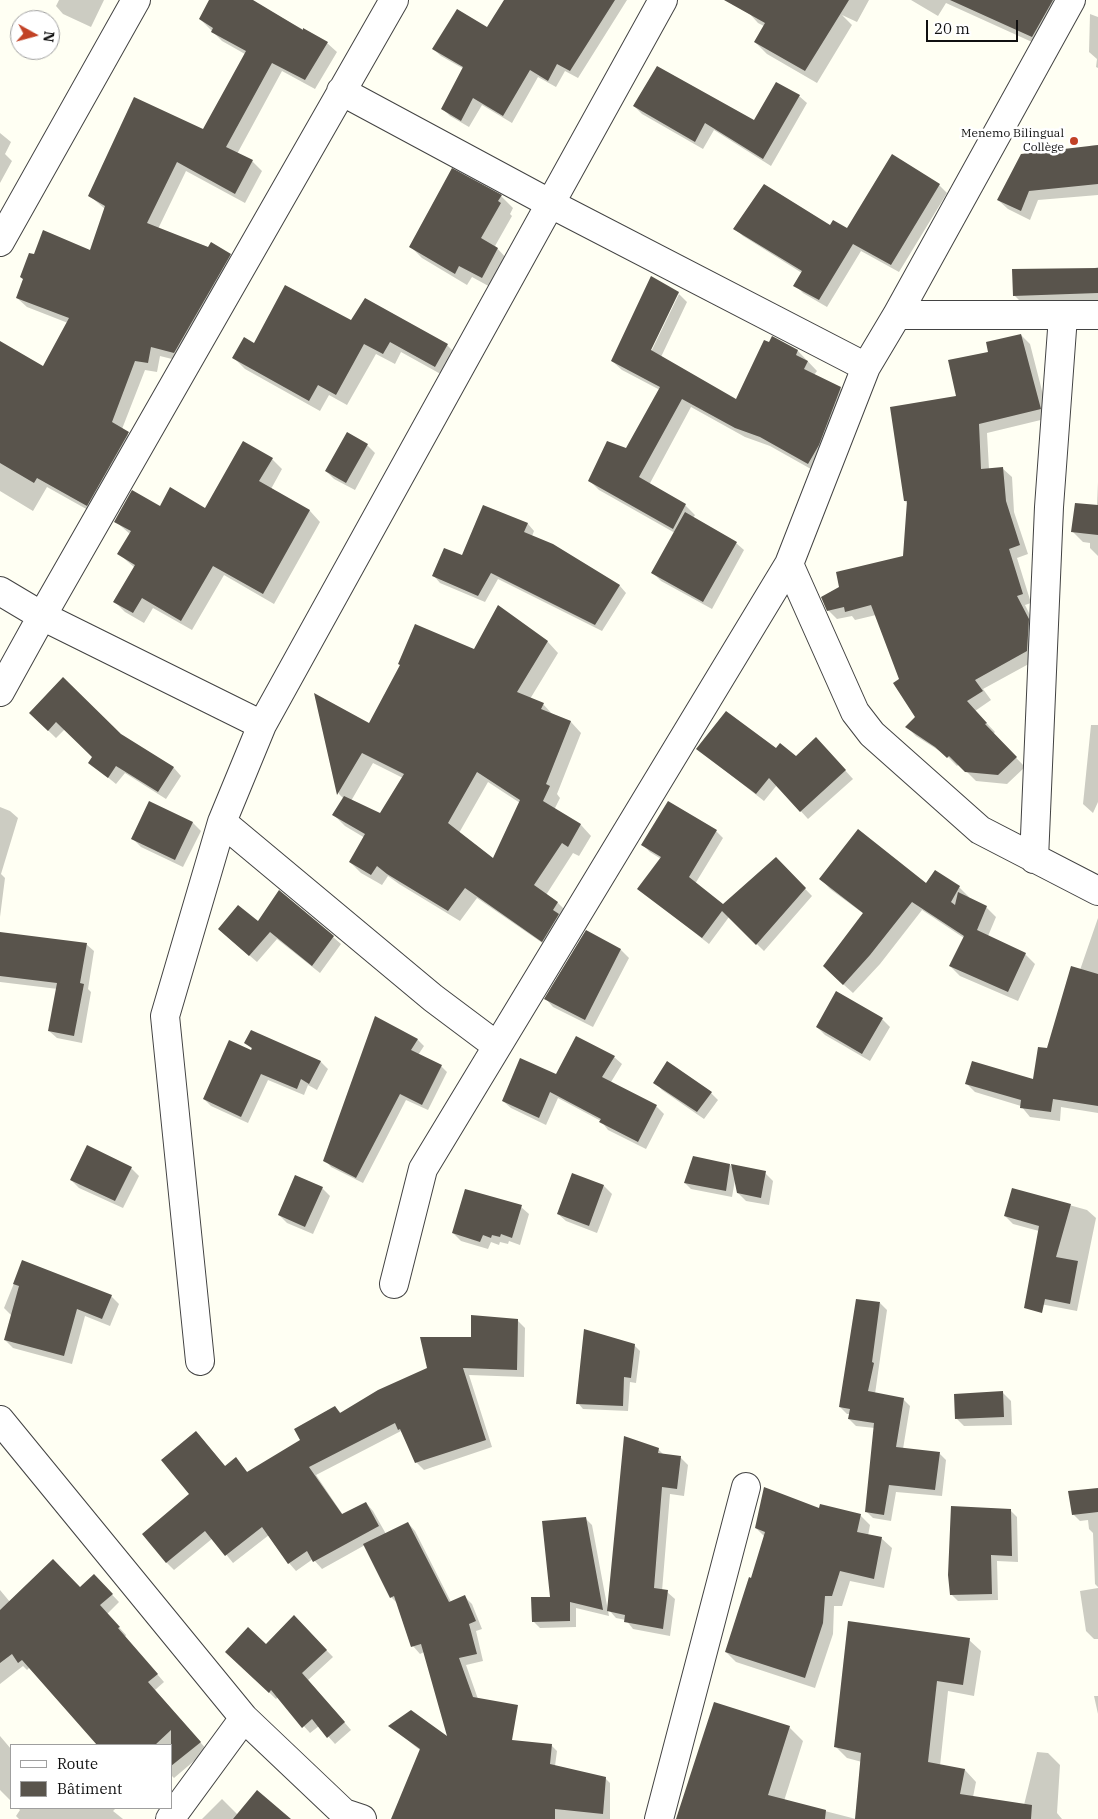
<!DOCTYPE html>
<meta charset="utf-8">
<style>
body{margin:0}
#map{position:relative;width:1098px;height:1819px;overflow:hidden;background:#fffff3;font-family:"IBM Plex Serif",serif}
canvas{display:block}
.legend{position:absolute;left:10px;top:1744px;width:162px;height:65px;box-sizing:border-box;background:#fff;border:1px solid #9f9f9f;margin:0;padding:6px 9px;list-style:none;font-size:15px;color:#101010}
.legend li{display:flex;align-items:center;gap:10px;height:25px}
.legend b{width:25px;border:1px solid #9f9f9f}
.north{position:absolute;left:10px;top:10px;width:50px;height:50px;box-sizing:border-box;background:#fff;border:1px solid #9f9f9f;border-radius:50%;rotate:97deg;font-size:14px;font-weight:700;line-height:20px;text-align:center;color:#101010}
.north::after{content:'';display:block;margin:auto;width:18px;height:22px;background:#c24226;clip-path:polygon(50% 0,100% 100%,50% 72%,0 100%)}
.scale{position:absolute;left:926px;top:20px;width:92px;height:22px;box-sizing:border-box;border:2px solid #101010;border-top:0;padding-left:6px;font-size:15px;line-height:18px;white-space:nowrap;color:#101010;-webkit-text-stroke:4px #fff;paint-order:stroke}
</style>
<div id="map">
<canvas width="1098" height="1819"></canvas>
<ul class="legend">
<li><b style="height:6px;background:#fff"></b>Route</li>
<li><b style="height:14px;background:#59544c"></b>Bâtiment</li>
</ul>
<div class="north">N</div>
<div class="scale">20 m</div>
</div>
<script>
const c = document.querySelector('canvas').getContext('2d');
c.lineJoin = 'round';
function paint(path, color) { c.fillStyle = color; c.fill(path, 'evenodd'); }
const poly = rows => new Path2D(rows.map(r => 'M' + r).join(''));
function trace(path, color, width, dash) { c.strokeStyle = color; c.lineWidth = width; c.lineCap = dash ? 'butt' : 'round'; c.setLineDash(dash || []); c.stroke(path); }
function label(font, color, halo, rows, align = 'center') {
  c.font = font + ' "IBM Plex Serif",serif'; c.lineWidth = 5; c.setLineDash([]); c.textBaseline = 'middle'; c.strokeStyle = halo; c.fillStyle = color; for (const [text, x, y, turn = 0] of rows) {
    c.save(); c.translate(x, y); c.rotate((+turn || 0) * Math.PI / 180); c.textAlign = isNaN(turn) ? turn : align; if (halo) c.strokeText(text, 0, 0); c.fillText(text, 0, 0); c.restore();
  }
}
paint(poly([
 [59,0,104,0,91,27,63,14,56,6],
 [211,0,252,1,327,43,337,52,315,89,282,71,237,154,252,161,262,171,245,203,186,171,158,229,230,255,240,265,184,362,160,356,157,372,145,370,122,429,138,443,97,515,47,487,33,511,0,491,0,343,43,368,68,323,27,307,17,298,34,256,91,251,105,209,90,196,203,131,245,54,222,41,200,19],
 [505,0,627,0,578,78,565,71,556,87,538,77,512,123,482,105,469,127,450,116,442,108,464,69,441,56,433,49,488,29],
 [753,0,869,0,857,22,842,15,852,25,817,83,767,54,755,42,764,26,758,23,747,11],
 [911,0,1053,0,1064,10,1043,47,946,3,938,16],
 [1090,14,1098,17,1098,68,1096,67,1097,59,1089,52],
 [799,96,807,103,771,166,714,130,703,149,642,114,634,106,755,122],
 [0,133,11,142,5,154,12,161,0,183],
 [1098,145,1098,195,1038,200,1030,220,1008,209,998,200,1089,147,1089,146],
 [939,185,947,193,899,272,861,251,827,307,803,293,795,285,802,273,743,236,735,229,830,227,847,230],
 [501,196,513,208,510,214,512,216,495,246,509,261,494,289,472,277,467,285,422,258,410,246],
 [1098,267,1098,303,1024,305,1014,295],
 [651,278,678,293,687,302,661,357,736,401,765,341,769,343,772,338,798,351,817,371,814,375,840,388,850,398,828,454,818,473,770,446,745,437,691,407,649,485,685,505,695,515,693,518,736,543,744,550,712,609,661,581,653,573,675,533,599,490,590,481,608,442,627,450,660,390,622,370,612,361],
 [676,294,679,294,649,356,647,355],
 [352,322,447,345,458,356,446,377,401,352,395,364,376,354,347,405,329,395,320,411,245,369,234,358,254,344],
 [1021,335,1030,344,1049,418,987,433,989,469,1002,468,1012,477,1014,512,1028,554,1017,558,1031,603,1025,605,1037,629,1036,660,983,689,991,700,975,711,995,732,993,734,1025,767,1007,784,976,781,959,764,957,766,946,755,916,736,907,727,916,717,876,615,855,620,852,616,837,619,828,610,904,557,908,504,905,501,958,397,989,353],
 [367,445,375,453,355,490,334,479,326,471],
 [272,459,282,469,271,489,310,511,320,522,274,604,224,575,192,630,153,608,144,623,125,612,114,601,135,568,119,554,130,534,115,521,160,508,205,510],
 [1098,482,1098,556,1090,548,1090,543,1083,542,1073,532,1097,506],
 [484,506,528,524,534,531,532,536,552,545,620,586,626,593,602,631,498,579,485,602,440,583,434,576,463,557],
 [498,607,548,642,558,653,530,699,543,704,554,716,571,722,581,733,557,794,560,798,554,810,581,825,591,836,579,856,573,853,546,895,558,903,568,913,554,951,477,898,460,921,399,884,388,876,382,885,361,873,350,862,365,838,345,826,334,815,344,799,339,794,316,696,369,725,475,651],
 [373,763,403,778,380,815,351,801],
 [488,782,520,803,494,860,459,833],
 [30,713,120,735,174,768,181,776,166,799,125,773,116,784,89,762,93,757,65,729,56,738],
 [1091,725,1098,725,1098,802,1093,813,1083,804],
 [824,747,853,779,808,819,777,785,764,801,698,749,776,750,797,757],
 [150,803,193,823,201,831,183,867,141,847,133,839],
 [0,807,10,811,18,818,1,874,5,878,0,917],
 [716,831,723,838,695,884,723,906,776,859,812,896,764,951,729,917,709,944,638,888,661,859,650,852,643,845],
 [821,879,959,887,969,897,968,899,986,907,996,917,988,936,1025,954,1035,964,1018,1001,960,976,950,966,964,938,922,910,880,964,853,993,834,976,864,914,830,889],
 [1098,918,1098,1113,1061,1107,1060,1121,1030,1117,1021,1106,975,1092,966,1083,1034,1081,1080,970],
 [258,923,333,937,341,944,320,973,277,939,257,962,227,936],
 [586,932,621,950,629,958,593,1027,553,1007,546,999],
 [0,933,86,944,94,951,88,989,91,992,82,1043,57,1038,49,1031,58,989,0,982],
 [376,1018,418,1040,424,1046,418,1055,441,1066,447,1072,428,1110,406,1100,363,1183,331,1167,325,1160],
 [882,1019,890,1027,870,1061,825,1035,817,1027],
 [252,1032,321,1062,328,1069,317,1090,308,1085,304,1095,268,1080,248,1123,211,1106,204,1099,256,1053,246,1043],
 [614,1057,622,1064,611,1082,656,1106,664,1114,646,1149,608,1130,601,1121,558,1098,546,1125,511,1108,503,1101,556,1076],
 [655,1082,711,1093,718,1100,704,1119,662,1090],
 [730,1165,733,1168,765,1173,773,1181,769,1205,746,1201,738,1193,735,1180,732,1197,691,1189,685,1183],
 [131,1168,139,1176,123,1208,79,1188,71,1180],
 [604,1186,612,1194,597,1233,566,1221,558,1214],
 [322,1188,330,1196,313,1234,287,1223,279,1215],
 [1012,1189,1087,1210,1096,1218,1077,1311,1035,1303,1039,1231,1013,1224,1005,1216],
 [521,1207,529,1214,520,1245,509,1241,508,1244,500,1242,499,1245,491,1242,488,1249,461,1241,453,1233],
 [23,1261,111,1296,119,1304,110,1326,85,1316,72,1364,13,1348,5,1340,12,1316,4,1308],
 [880,1303,887,1310,875,1394,903,1399,910,1406,903,1449,939,1453,946,1460,942,1496,896,1492,891,1521,873,1518,866,1511,875,1428,856,1426,849,1419,850,1414,847,1414,840,1407],
 [517,1320,525,1328,524,1377,469,1375,492,1447,424,1470,416,1462,401,1431,316,1475,343,1515,366,1503,373,1511,386,1534,408,1523,415,1531,451,1602,465,1597,472,1604,482,1629,476,1631,483,1661,466,1665,478,1699,479,1819,416,1819,421,1751,390,1726,449,1739,424,1652,420,1654,413,1646,398,1604,391,1597,365,1545,322,1569,313,1559,296,1571,289,1563,269,1535,233,1563,213,1538,174,1570,166,1562,191,1494,203,1440,226,1467,243,1467,248,1473,302,1440,335,1407,341,1413,429,1368,473,1338],
 [634,1345,640,1351,636,1383,630,1382,628,1411,583,1409,578,1403],
 [1003,1393,1011,1401,1012,1425,964,1426,956,1418],
 [658,1449,664,1455,681,1458,688,1465,684,1496,670,1494,662,1591,667,1592,675,1599,670,1636,633,1629,626,1620,616,1618,609,1610],
 [1098,1489,1098,1587,1095,1584,1093,1533,1089,1529,1088,1520,1080,1521,1073,1514],
 [1010,1510,1017,1517,1018,1562,997,1561,998,1600,958,1601,951,1594],
 [860,1515,870,1525,868,1536,881,1538,892,1548,884,1588,850,1581,842,1606,834,1606,833,1634,815,1688,736,1662,726,1652,752,1580,765,1537,756,1528],
 [585,1518,592,1525,609,1616,576,1608,576,1627,540,1628,533,1621,551,1598],
 [101,1583,119,1602,107,1614,126,1635,125,1637,164,1682,155,1690,207,1750,174,1778,171,1775,171,1745,98,1745,30,1667,27,1670,23,1666,0,1684,0,1590,10,1602],
 [1098,1588,1098,1639,1094,1639,1086,1631,1080,1591],
 [294,1617,333,1657,308,1680,351,1730,335,1744,319,1726,310,1733,278,1697,276,1699,227,1652,266,1646],
 [969,1640,981,1651,974,1696,948,1691,940,1766,965,1770,976,1782,973,1797,1024,1805,1037,1752,1048,1753,1060,1765,1057,1813,1062,1819,824,1819,821,1810,856,1819,862,1762,847,1758,835,1746],
 [1094,1696,1098,1696,1098,1714],
 [789,1727,803,1741,784,1801,804,1819,681,1819],
 [0,1736,11,1749,11,1801,0,1790],
 [551,1745,557,1751,555,1766,605,1778,610,1783,610,1819,513,1819],
 [222,1799,238,1815,285,1819,202,1819],
 [18,1808,116,1808,113,1811,123,1819,19,1819,16,1816,20,1810]
]), '#0003');
paint(poly([
 [209,0,253,0,303,30,303,28,328,42,305,80,272,63,226,147,253,160,235,194,177,162,147,223,208,247,211,242,231,254,174,353,151,347,148,363,135,361,112,422,129,432,87,506,37,478,34,483,0,463,0,341,43,366,69,318,16,298,23,279,20,277,29,253,34,254,43,230,90,250,105,206,88,196,134,97,203,129,246,51,211,32,213,28,199,19],
 [504,0,615,0,570,71,557,64,548,81,530,70,503,116,473,98,461,121,441,109,463,67,432,49,457,9,487,27],
 [724,0,849,0,805,71,754,42,765,23],
 [950,0,1053,0,1032,37],
 [657,66,754,120,776,82,800,95,763,159,705,123,695,142,633,106],
 [1098,145,1098,184,1029,191,1021,211,997,200,1021,154],
 [892,154,940,184,891,265,853,244,819,300,793,286,802,271,733,229,764,184,830,225,833,220,847,228],
 [452,168,502,195,498,201,501,203,481,238,498,248,482,278,459,266,455,274,409,247],
 [1098,268,1098,293,1013,296,1012,269],
 [651,276,679,292,651,350,736,399,764,340,769,342,772,336,798,350,796,355,808,361,804,369,841,387,819,445,808,464,760,437,735,428,682,399,639,477,686,504,673,529,588,481,607,441,626,448,660,387,611,361],
 [285,285,351,320,365,298,448,344,435,367,390,342,383,354,364,344,336,395,318,385,309,401,232,358,244,337,254,343],
 [1021,334,1041,409,979,424,981,469,1003,467,1006,501,1020,545,1009,549,1023,594,1017,596,1029,619,1027,651,975,680,983,691,967,701,987,723,985,724,1017,757,998,775,965,772,949,756,947,758,935,747,905,727,915,717,893,683,899,679,871,605,845,612,844,607,827,611,821,597,839,587,836,572,903,556,907,501,904,501,890,407,956,396,948,360,988,352,986,342],
 [347,432,368,444,346,483,325,471],
 [243,441,273,458,259,481,310,510,263,594,213,566,181,621,142,598,133,613,113,602,135,565,117,554,131,531,114,522,132,490,160,506,170,487,205,508],
 [1075,503,1098,505,1098,535,1071,532],
 [483,505,528,523,524,532,553,544,620,585,595,625,491,573,478,596,432,576,444,548,462,555],
 [685,512,737,542,703,602,651,573],
 [498,605,548,641,517,692,544,703,541,709,571,721,546,784,550,786,543,801,581,824,568,847,562,843,534,885,558,902,553,910,559,914,542,942,465,888,448,911,387,874,377,866,371,875,349,862,365,834,332,815,344,796,380,813,404,774,362,753,337,795,314,693,369,723,400,665,398,664,415,624,474,649],
 [477,772,520,800,493,858,448,823],
 [63,677,121,734,174,767,158,792,116,766,108,778,88,763,92,757,56,722,48,731,29,713],
 [726,711,776,748,780,743,796,756,816,737,846,770,800,812,769,778,756,794,696,749],
 [149,801,193,822,175,860,131,839],
 [668,801,717,830,689,877,723,904,776,857,806,888,756,945,722,911,702,938,637,889,661,857,641,845],
 [858,829,926,883,935,870,960,886,951,902,955,905,958,892,987,906,977,930,1026,953,1008,992,949,966,964,936,912,902,870,955,843,985,823,966,863,913,819,879],
 [279,890,334,936,312,966,270,932,249,956,218,929,238,905,258,921],
 [586,930,621,949,585,1020,544,999],
 [0,932,87,943,80,983,84,984,74,1036,48,1031,57,983,0,976],
 [1071,966,1098,974,1098,1106,1053,1099,1051,1112,1020,1108,1021,1100,965,1084,972,1061,1033,1079,1038,1047,1047,1048],
 [836,991,883,1018,862,1054,816,1027],
 [375,1016,418,1039,411,1050,442,1065,422,1105,400,1094,356,1178,323,1161],
 [251,1030,321,1061,309,1084,301,1079,297,1089,261,1074,241,1117,203,1099,229,1040,251,1050,252,1048,244,1043],
 [576,1036,615,1056,602,1077,657,1105,638,1142,599,1122,601,1119,550,1092,539,1118,502,1101,520,1058,556,1074],
 [667,1061,712,1092,697,1112,653,1083],
 [87,1145,132,1167,115,1201,70,1180],
 [693,1156,730,1164,726,1191,684,1183],
 [731,1164,766,1171,761,1198,737,1193],
 [572,1173,604,1185,589,1226,557,1214],
 [295,1175,323,1187,305,1227,278,1215],
 [1012,1188,1071,1204,1056,1257,1078,1261,1070,1304,1045,1299,1042,1313,1024,1308,1039,1226,1004,1216],
 [465,1189,522,1205,512,1238,501,1234,500,1237,492,1235,491,1238,483,1235,480,1242,452,1233],
 [22,1260,112,1295,102,1319,77,1309,64,1356,4,1340,19,1286,13,1284],
 [856,1299,880,1302,872,1362,874,1363,868,1391,904,1398,896,1447,940,1452,935,1490,889,1485,884,1515,865,1512,874,1423,848,1419,850,1409,839,1407],
 [471,1315,518,1319,517,1370,463,1368,486,1440,415,1463,400,1429,398,1430,395,1423,309,1467,342,1514,366,1502,379,1526,313,1562,307,1551,288,1564,262,1527,225,1556,205,1531,166,1563,142,1534,189,1494,161,1460,196,1431,225,1466,236,1457,247,1472,300,1440,294,1429,335,1406,340,1413,378,1390,427,1368,420,1337,471,1337],
 [584,1329,635,1344,631,1378,624,1377,623,1406,576,1404],
 [1003,1391,1004,1417,955,1419,954,1394],
 [624,1436,659,1448,658,1453,681,1456,677,1489,662,1487,654,1588,668,1590,663,1629,624,1622,625,1615,607,1611],
 [764,1487,819,1508,820,1504,861,1514,857,1532,882,1537,874,1579,840,1571,832,1596,825,1596,823,1623,805,1678,725,1652,749,1577,751,1578,765,1532,755,1528],
 [1098,1488,1098,1512,1072,1515,1068,1491],
 [951,1506,1011,1509,1012,1556,991,1555,992,1594,950,1595,948,1575],
 [586,1517,603,1610,570,1602,570,1621,532,1622,531,1597,550,1597,542,1521],
 [408,1522,449,1602,465,1595,476,1621,469,1624,477,1654,459,1658,473,1697,518,1705,512,1740,552,1744,550,1764,606,1777,603,1814,555,1809,555,1819,391,1819,420,1749,388,1726,411,1710,447,1736,421,1644,411,1647,394,1596,390,1598,363,1544],
 [53,1559,80,1587,94,1574,113,1594,100,1605,120,1627,118,1628,158,1674,148,1682,201,1742,171,1766,171,1730,155,1745,97,1745,22,1660,18,1663,12,1654,0,1663,0,1610],
 [294,1615,327,1650,302,1673,345,1722,327,1738,312,1719,302,1728,271,1690,269,1693,225,1652,248,1627,266,1644],
 [848,1621,970,1638,963,1685,937,1681,928,1762,965,1769,960,1794,1032,1805,1031,1819,855,1819,861,1753,834,1747],
 [714,1702,790,1726,768,1795,826,1810,825,1819,676,1819],
 [257,1790,291,1819,233,1819]
]), '#59544c');
const street = poly([
 [341,91,551,204,866,367],
 [0,242,136,0],
 [897,315,1098,315],
 [789,564,855,712,872,734,980,830,1098,891],
 [0,591,42,616,262,725],
 [0,692,42,616,394,0],
 [222,822,433,998,497,1046],
 [1034,859,1049,507,1063,316],
 [394,1284,423,1169,789,564,866,367,897,315,1071,0],
 [200,1361,165,1016,222,822,262,725,663,0],
 [0,1420,244,1718,344,1813,362,1819],
 [170,1819,244,1718],
 [659,1819,746,1487]
]);
trace(street, '#434343', 30);
trace(street, '#fff', 28);
for (const [x, y, r, color] of [
 [1074,141,5,"#c24226"]
]) { const dot = new Path2D(); dot.arc(x, y, r, 0, 2 * Math.PI); c.fillStyle = color; c.fill(dot); trace(dot, '#fff', 2); }
label('12px', '#101010', '#fff', [
 ["Menemo Bilingual",1064,134],
 ["Collège",1064,148]
], 'right');
</script>
